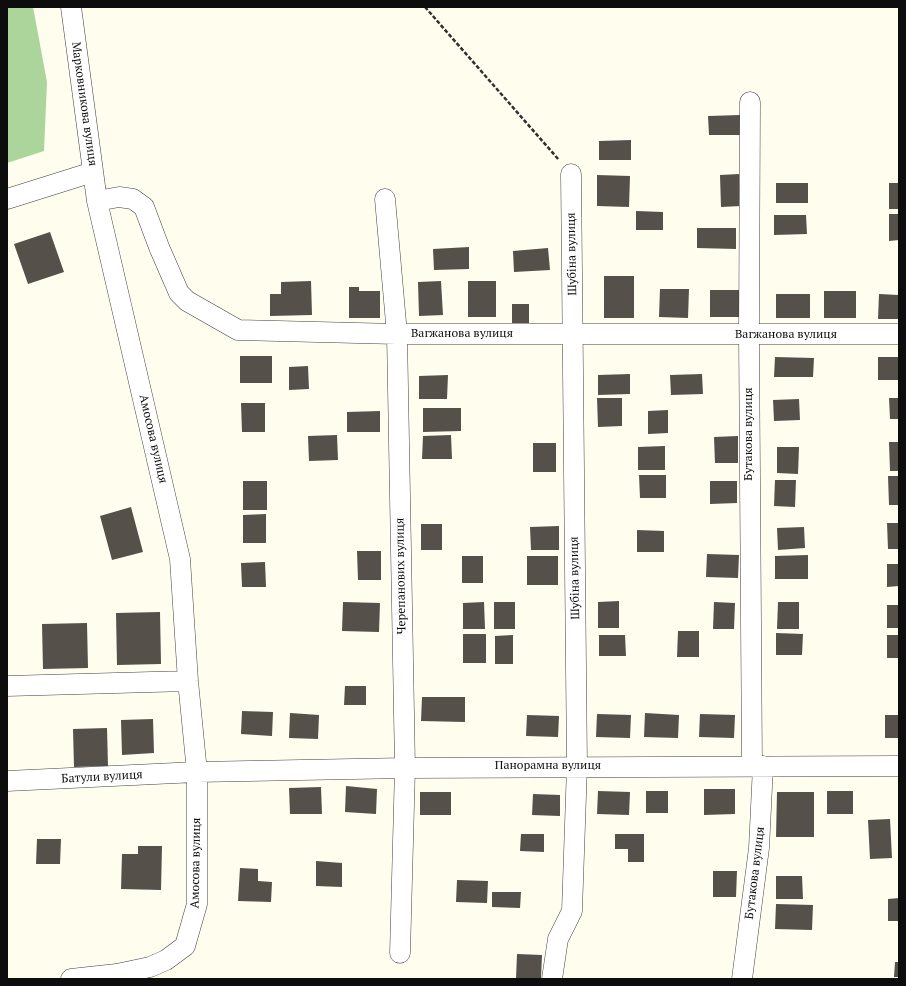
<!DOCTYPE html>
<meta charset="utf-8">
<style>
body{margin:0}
#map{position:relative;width:906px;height:986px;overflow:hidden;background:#fefdee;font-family:"PT Serif",serif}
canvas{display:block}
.frame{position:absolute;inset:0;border:8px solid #0d0d0d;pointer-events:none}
</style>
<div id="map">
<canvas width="906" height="986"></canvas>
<div class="frame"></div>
</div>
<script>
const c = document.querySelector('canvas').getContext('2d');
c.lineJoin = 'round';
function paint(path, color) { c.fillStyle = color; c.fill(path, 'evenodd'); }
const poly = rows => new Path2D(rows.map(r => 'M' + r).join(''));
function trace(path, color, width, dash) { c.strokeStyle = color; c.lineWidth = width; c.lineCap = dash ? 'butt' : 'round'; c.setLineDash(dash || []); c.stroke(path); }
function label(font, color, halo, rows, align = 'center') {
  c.font = font + ' "PT Serif",serif'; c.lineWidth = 4; c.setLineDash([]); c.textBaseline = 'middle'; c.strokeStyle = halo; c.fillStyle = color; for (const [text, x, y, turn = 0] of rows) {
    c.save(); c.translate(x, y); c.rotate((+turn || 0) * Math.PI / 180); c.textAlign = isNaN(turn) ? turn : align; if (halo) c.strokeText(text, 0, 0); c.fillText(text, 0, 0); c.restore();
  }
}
paint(poly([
 [7,7,33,7,47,82,44,151,7,163]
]), '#acd59b');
paint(poly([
 [740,115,741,135,709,135,708,116],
 [631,140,631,160,599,160,599,141],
 [739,174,741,206,721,207,720,175],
 [597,175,630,176,629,207,597,206],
 [776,183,808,183,808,203,776,203],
 [889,183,899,183,899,209,889,209],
 [636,211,663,212,663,230,636,230],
 [889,214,899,214,899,240,889,241],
 [774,215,806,215,807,234,774,235],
 [697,228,736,228,736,249,697,248],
 [50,232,64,272,28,284,14,244],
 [469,247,469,269,434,270,433,249],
 [548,248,550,270,514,272,513,251],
 [604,276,634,276,634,318,604,318],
 [311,281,312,315,270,316,270,294,281,294,281,282],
 [441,281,443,315,419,316,418,282],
 [468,281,496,281,496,317,468,317],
 [349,287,359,287,359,291,380,291,380,318,349,318],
 [660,289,689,289,688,318,659,317],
 [710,290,739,290,739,317,710,317],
 [824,291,856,291,856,318,824,318],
 [776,294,810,294,810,318,776,318],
 [879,294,899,295,899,319,878,319],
 [512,304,529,304,529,323,512,323],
 [240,356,272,356,272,383,240,383],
 [775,357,814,358,813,377,774,377],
 [878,357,899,357,899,380,878,380],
 [308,366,309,389,289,390,289,367],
 [630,374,630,394,598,395,598,375],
 [702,374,703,394,671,395,670,375],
 [448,375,447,399,419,399,419,376],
 [597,398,622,398,622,426,598,427],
 [889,398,899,398,899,419,890,419],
 [799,399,800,420,774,421,773,400],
 [241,403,265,403,265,432,242,432],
 [423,408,461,408,461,431,423,432],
 [668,410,668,433,648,434,648,411],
 [380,411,380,432,347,432,347,412],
 [337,435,338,460,309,461,308,436],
 [451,435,452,459,422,459,423,436],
 [738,436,738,463,715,463,714,437],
 [889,442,899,442,899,471,890,471],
 [533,443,556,443,556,472,533,472],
 [665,446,665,470,638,470,638,447],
 [777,447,799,447,798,474,777,473],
 [639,475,666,475,666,498,640,498],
 [888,476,899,476,899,505,889,505],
 [775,480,796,480,795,507,774,506],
 [243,481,267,481,267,510,243,510],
 [710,481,737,481,737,503,710,504],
 [131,507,143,552,112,560,100,516],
 [266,514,266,543,243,543,243,515],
 [887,523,899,523,899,549,888,549],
 [421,524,442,524,442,550,421,550],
 [559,526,559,550,531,550,530,527],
 [804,527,805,548,778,550,777,528],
 [637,530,664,531,664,552,637,552],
 [357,551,381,551,381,580,358,580],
 [707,554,739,555,738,578,706,577],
 [808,555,808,579,775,579,775,556],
 [462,556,483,556,483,583,462,583],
 [527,556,558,556,558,585,527,585],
 [265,562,266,587,242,587,241,563],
 [887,564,899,564,899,586,887,587],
 [619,601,619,628,598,628,598,602],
 [343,602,380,603,379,632,342,631],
 [484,602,485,629,463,629,463,603],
 [494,602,515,602,515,629,494,629],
 [714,602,735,603,734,629,713,629],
 [778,602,799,602,799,629,777,629],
 [887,605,899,605,899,628,887,628],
 [160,612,161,664,117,665,116,613],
 [87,623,88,668,43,669,42,624],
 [678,631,699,631,699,657,677,657],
 [776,633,803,634,802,655,776,655],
 [463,634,486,634,486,663,463,663],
 [513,635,513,664,495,664,495,636],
 [599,635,625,635,626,656,599,656],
 [887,635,899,635,899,658,887,658],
 [345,686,366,686,366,705,344,705],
 [422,697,465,697,465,722,421,721],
 [242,711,273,712,272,736,241,734],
 [290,713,319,715,318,739,289,738],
 [645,713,679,715,678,738,644,737],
 [597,714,631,715,630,738,596,737],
 [700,714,735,715,734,738,699,737],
 [527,715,559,716,558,737,526,736],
 [885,715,899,715,899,738,885,738],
 [153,719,154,753,122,755,121,720],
 [107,728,108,766,74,767,73,729],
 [346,786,377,789,376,814,345,812],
 [321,787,322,814,290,814,289,788],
 [704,789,735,789,735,814,704,815],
 [598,791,630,792,629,815,597,814],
 [646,791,668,791,668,813,646,813],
 [827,791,853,791,853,814,827,814],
 [420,792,451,792,451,815,420,815],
 [777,792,814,792,814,837,776,837],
 [533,794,560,795,560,816,532,815],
 [890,819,892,858,870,859,868,820],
 [521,834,544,834,544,852,520,851],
 [615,834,644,834,644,862,628,862,628,849,615,849],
 [37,839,61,839,60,864,36,864],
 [138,846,162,846,161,890,121,889,122,854,138,854],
 [316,861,342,863,342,887,316,886],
 [240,868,258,869,258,881,272,882,271,902,238,901],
 [713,871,737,871,736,897,713,897],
 [776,876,802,876,803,899,776,899],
 [457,880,488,881,487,903,456,902],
 [492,892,521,892,520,908,492,907],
 [899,898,899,921,888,921,888,899],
 [776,904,813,905,812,930,775,929],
 [517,954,542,955,541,979,516,979],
 [895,962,899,962,899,977,894,977]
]), '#55504a');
const minor = poly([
 [71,7,97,201,180,559,188,681,197,772,197,904,185,946,166,960,150,967,117,974,71,979],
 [750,102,749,335,752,766],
 [7,199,93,172],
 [385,199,397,334,405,768,400,953],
 [97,201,119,197,133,199,144,207,159,247,179,293,187,301,238,330,397,334,899,334],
 [7,686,188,681],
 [7,781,197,772,405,768,899,766],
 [552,979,558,939,572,911,577,766,571,174],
 [742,979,759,848,763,766]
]);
trace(minor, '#404040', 21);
trace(poly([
 [425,7,559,160]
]), '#2f2f2f', 2.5, [4, 2]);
trace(minor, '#fff', 20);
label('12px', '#0d0d0d', '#fff', [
 ["Марковникова вулиця",84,104,82],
 ["Шубіна вулиця",572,254,-91],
 ["Вагжанова вулиця",462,334],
 ["Вагжанова вулиця",786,335],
 ["Бутакова вулиця",749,434,-90],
 ["Амосова вулиця",153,439,77],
 ["Черепанових вулиця",401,576,-91],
 ["Шубіна вулиця",575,578,-91],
 ["Панорамна вулиця",548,766],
 ["Батули вулиця",102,777,-3],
 ["Амосова вулиця",196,863,-89],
 ["Бутакова вулиця",755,873,-83]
]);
</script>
